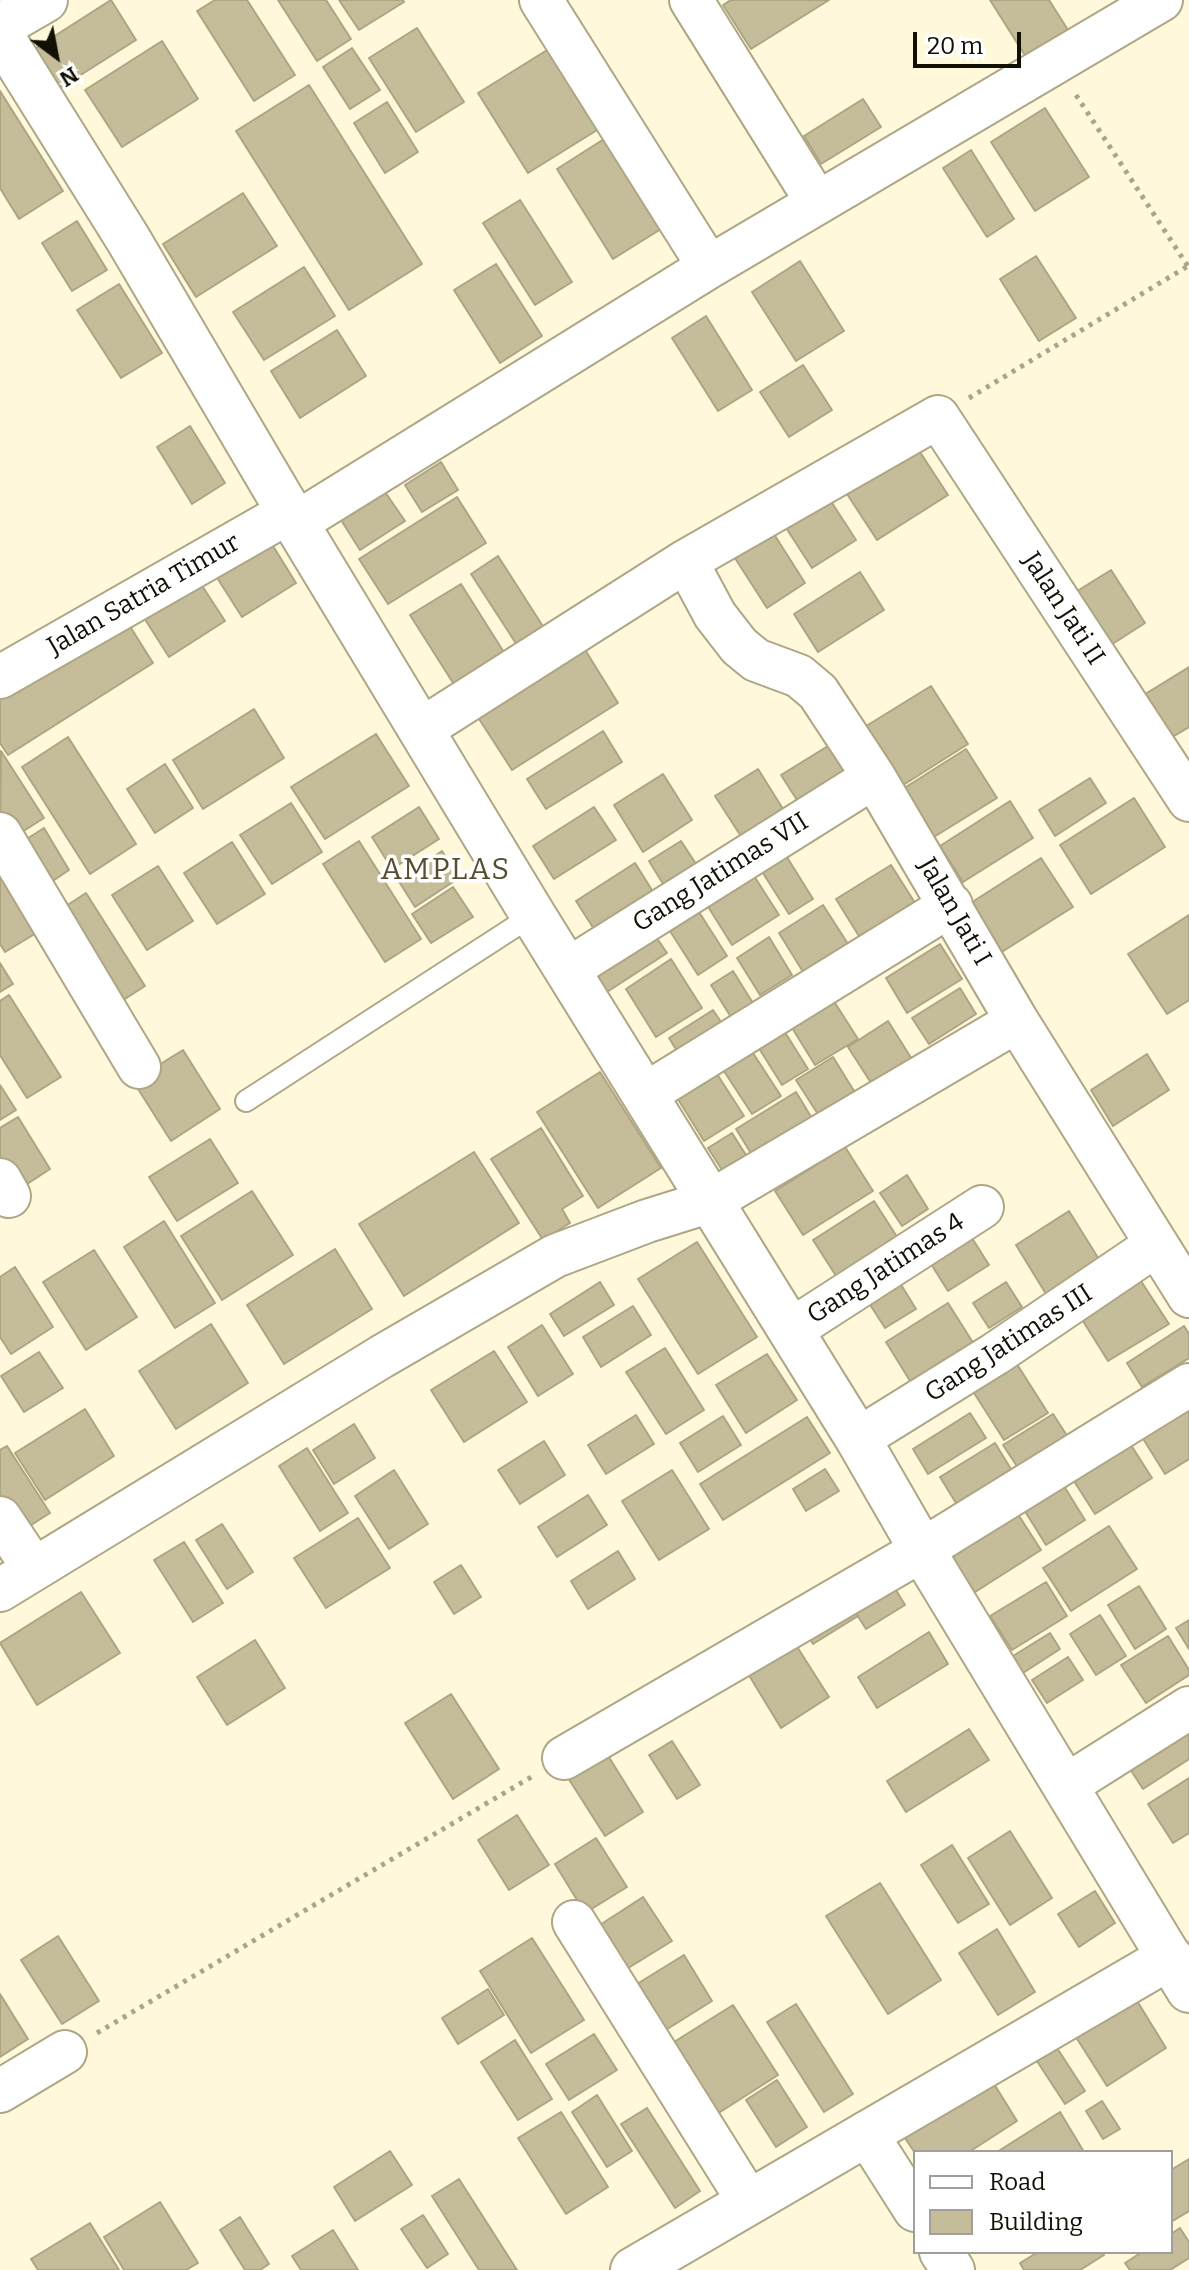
<!DOCTYPE html>
<style>
body{margin:0}
#map{position:relative;width:1189px;height:2270px;overflow:hidden;background:#fff8db;font-family:Bitter,serif}
canvas{display:block}
.legend{position:absolute;left:913px;top:2150px;width:260px;height:104px;box-sizing:border-box;background:#fff;border:2px solid #a09f9b;margin:0;padding:10px 14px;list-style:none;font-size:24px;color:#120f04}
.legend li{display:flex;align-items:center;gap:16px;height:40px}
.legend b{width:40px;border:2px solid #a09f9b}
.north{position:absolute;left:16px;top:16px;width:80px;height:80px;-webkit-text-stroke:6px #fff;paint-order:stroke;rotate:148deg;font-size:22px;font-weight:700;line-height:32px;text-align:center;color:#120f04}
.north::after{content:'';display:block;margin:auto;width:28px;height:36px;background:#120f04;clip-path:polygon(50% 0,100% 100%,50% 72%,0 100%)}
.scale{position:absolute;left:913px;top:32px;width:108px;height:36px;box-sizing:border-box;border:4px solid #120f04;border-top:0;padding-left:10px;font-size:24px;line-height:28px;white-space:nowrap;color:#120f04;-webkit-text-stroke:6px #fff;paint-order:stroke}
</style>
<div id="map">
<canvas width="1189" height="2270"></canvas>
<ul class="legend">
<li><b style="height:10px;background:#fff"></b>Road</li>
<li><b style="height:22px;background:#c5bd9a"></b>Building</li>
</ul>
<div class="north">N</div>
<div class="scale">20 m</div>
</div>
<script>
const c = document.querySelector('canvas').getContext('2d');
c.lineJoin = 'round';
function paint(path, color) { c.fillStyle = color; c.fill(path, 'evenodd'); }
const poly = rows => new Path2D(rows.map(r => 'M' + r).join(''));
function trace(path, color, width, dash) { c.strokeStyle = color; c.lineWidth = width; c.lineCap = dash ? 'butt' : 'round'; c.setLineDash(dash || []); c.stroke(path); }
function label(font, color, halo, rows, align = 'center') {
  c.font = font + ' Bitter,serif'; c.lineWidth = 7; c.setLineDash([]); c.textBaseline = 'middle'; c.strokeStyle = halo; c.fillStyle = color; for (const [text, x, y, turn = 0] of rows) {
    c.save(); c.translate(x, y); c.rotate((+turn || 0) * Math.PI / 180); c.textAlign = isNaN(turn) ? turn : align; if (halo) c.strokeText(text, 0, 0); c.fillText(text, 0, 0); c.restore();
  }
}
const building = poly([
 [111,0,136,40,52,93,28,53,111,0],
 [215,0,247,0,295,75,254,101,197,11,215,0],
 [278,0,326,0,351,39,317,61,278,0],
 [339,0,403,0,404,2,359,30,339,0],
 [731,0,829,0,751,49,723,5,731,0],
 [990,0,1049,0,1068,30,1026,57,990,0],
 [417,28,464,102,416,132,369,58,417,28],
 [162,41,198,99,122,147,85,90,162,41],
 [552,47,602,127,528,173,478,93,552,47],
 [352,48,380,90,350,109,323,67,352,48],
 [309,85,422,264,349,310,236,131,309,85],
 [0,91,63,191,19,219,0,188,0,91],
 [863,99,881,127,821,164,804,136,863,99],
 [387,102,418,152,385,173,354,123,387,102],
 [1045,108,1089,177,1035,211,991,142,1045,108],
 [604,139,661,229,613,259,557,169,604,139],
 [971,150,1014,219,987,237,943,168,971,150],
 [243,193,277,246,196,297,163,244,243,193],
 [520,200,572,282,535,305,483,223,520,200],
 [77,221,107,270,72,291,42,243,77,221],
 [1036,256,1076,318,1039,341,1000,279,1036,256],
 [800,261,844,331,796,361,752,292,800,261],
 [496,264,542,336,500,363,454,290,496,264],
 [304,267,335,316,264,360,233,312,304,267],
 [119,284,162,353,121,378,77,310,119,284],
 [706,316,752,390,718,411,672,338,706,316],
 [337,330,366,376,300,418,271,371,337,330],
 [803,365,832,410,789,437,760,392,803,365],
 [190,426,225,483,192,504,157,447,190,426],
 [918,449,948,495,877,540,847,494,918,449],
 [441,462,458,490,422,512,405,485,441,462],
 [385,492,405,521,360,550,341,520,385,492],
 [825,492,856,540,812,568,781,520,825,492],
 [457,497,486,543,388,604,359,559,457,497],
 [263,530,296,583,242,617,209,565,263,530],
 [772,531,805,583,767,608,733,555,772,531],
 [498,556,544,628,517,645,471,574,498,556],
 [1111,570,1145,623,1100,652,1066,598,1111,570],
 [860,572,884,610,818,652,794,614,860,572],
 [197,578,225,621,169,657,141,613,197,578],
 [461,584,505,654,455,686,410,615,461,584],
 [126,620,153,663,8,755,0,743,0,699,126,620],
 [579,640,618,703,512,770,472,708,579,640],
 [1189,667,1189,727,1169,739,1142,696,1189,667],
 [931,686,968,744,900,787,863,728,931,686],
 [254,709,284,758,203,809,173,760,254,709],
 [603,731,622,762,546,809,527,779,603,731],
 [376,734,409,786,325,839,291,787,376,734],
 [68,737,136,844,90,874,22,767,68,737],
 [828,746,851,782,804,811,781,775,828,746],
 [966,749,997,798,929,840,898,792,966,749],
 [1,751,44,818,8,841,0,828,1,751],
 [165,764,193,808,155,833,127,789,165,764],
 [758,769,788,817,746,844,715,796,758,769],
 [663,774,692,820,643,852,614,805,663,774],
 [1090,778,1106,803,1055,836,1039,810,1090,778],
 [1134,798,1165,847,1091,894,1060,845,1134,798],
 [1010,801,1033,838,963,882,940,846,1010,801],
 [291,803,322,852,272,884,240,835,291,803],
 [419,807,439,839,392,869,372,837,419,807],
 [594,807,616,840,554,879,533,846,594,807],
 [44,828,69,870,41,889,14,847,44,828],
 [359,841,421,939,385,962,323,864,359,841],
 [681,841,706,879,673,900,649,861,681,841],
 [232,842,265,894,217,924,184,873,232,842],
 [442,851,459,878,415,907,398,880,442,851],
 [785,854,813,899,789,914,761,870,785,854],
 [1041,858,1073,907,997,955,966,906,1041,858],
 [0,862,43,929,5,952,0,944,0,862],
 [635,863,660,903,601,940,576,901,635,863],
 [891,865,917,906,862,941,836,899,891,865],
 [158,866,193,921,147,950,112,895,158,866],
 [754,876,779,915,732,945,707,905,754,876],
 [453,887,473,917,431,943,412,914,453,887],
 [86,893,145,986,108,1010,49,917,86,893],
 [823,905,850,947,805,975,779,933,823,905],
 [699,912,727,956,698,975,670,931,699,912],
 [1189,915,1189,1000,1167,1014,1128,954,1189,915],
 [650,928,667,953,607,992,591,967,650,928],
 [769,937,792,975,760,995,737,958,769,937],
 [940,944,962,979,907,1013,886,978,940,944],
 [671,959,702,1008,656,1037,626,989,671,959],
 [0,963,13,984,0,992,0,963],
 [733,971,756,1008,734,1022,711,985,733,971],
 [960,988,976,1014,929,1044,912,1018,960,988],
 [828,992,858,1039,815,1065,786,1018,828,992],
 [9,995,61,1077,27,1098,0,1055,0,1001,9,995],
 [713,1010,727,1031,682,1059,669,1038,713,1010],
 [888,1021,913,1061,873,1086,848,1047,888,1021],
 [781,1026,808,1069,782,1085,755,1042,781,1026],
 [749,1047,781,1096,752,1114,720,1065,749,1047],
 [183,1050,220,1109,171,1141,133,1081,183,1050],
 [1147,1054,1169,1090,1113,1126,1091,1090,1147,1054],
 [833,1057,859,1099,823,1122,796,1080,833,1057],
 [715,1071,744,1116,704,1141,676,1096,715,1071],
 [600,1072,661,1168,598,1208,537,1112,600,1072],
 [0,1085,16,1110,0,1120,0,1085],
 [796,1092,816,1125,757,1163,736,1129,796,1092],
 [18,1117,50,1169,18,1190,0,1162,0,1128,18,1117],
 [541,1128,583,1196,562,1209,570,1223,543,1240,491,1159,541,1128],
 [732,1133,753,1166,729,1181,708,1148,732,1133],
 [210,1139,238,1183,177,1221,149,1177,210,1139],
 [845,1147,873,1191,803,1235,775,1191,845,1147],
 [474,1152,519,1223,404,1296,359,1224,474,1152],
 [907,1175,928,1209,902,1226,880,1193,907,1175],
 [252,1191,293,1255,222,1300,181,1236,252,1191],
 [874,1201,901,1243,840,1282,813,1240,874,1201],
 [1069,1211,1100,1261,1046,1294,1016,1245,1069,1211],
 [164,1221,215,1303,175,1328,124,1247,164,1221],
 [965,1227,989,1265,948,1291,924,1253,965,1227],
 [697,1242,757,1337,698,1374,638,1279,697,1242],
 [335,1249,372,1309,284,1364,247,1305,335,1249],
 [94,1250,137,1317,86,1350,43,1282,94,1250],
 [15,1267,53,1327,11,1354,0,1337,0,1277,15,1267],
 [1137,1275,1169,1324,1108,1361,1078,1313,1137,1275],
 [600,1282,614,1305,564,1336,550,1314,600,1282],
 [1006,1282,1022,1307,989,1328,973,1303,1006,1282],
 [900,1283,916,1309,885,1328,869,1303,900,1283],
 [948,1303,977,1349,915,1389,886,1342,948,1303],
 [633,1306,651,1335,601,1367,583,1337,633,1306],
 [211,1324,248,1383,176,1429,139,1371,211,1324],
 [542,1325,573,1374,538,1396,508,1347,542,1325],
 [1184,1326,1189,1334,1189,1358,1142,1387,1127,1363,1184,1326],
 [665,1348,704,1410,666,1434,626,1372,665,1348],
 [494,1351,527,1402,464,1442,431,1390,494,1351],
 [39,1352,63,1388,24,1412,1,1376,39,1352],
 [767,1354,797,1400,746,1433,716,1385,767,1354],
 [1013,1358,1048,1413,1004,1440,969,1385,1013,1358],
 [1189,1389,1189,1459,1165,1474,1134,1424,1189,1389],
 [85,1409,114,1456,45,1500,15,1453,85,1409],
 [970,1413,986,1438,928,1474,913,1449,970,1413],
 [1053,1414,1075,1448,1026,1480,1003,1445,1053,1414],
 [636,1415,654,1444,606,1474,588,1445,636,1415],
 [723,1416,741,1445,698,1472,680,1443,723,1416],
 [807,1417,830,1453,723,1520,700,1484,807,1417],
 [354,1424,375,1458,334,1484,313,1450,354,1424],
 [1122,1431,1152,1478,1095,1514,1065,1467,1122,1431],
 [544,1441,565,1475,520,1504,498,1470,544,1441],
 [995,1443,1022,1487,967,1521,940,1477,995,1443],
 [7,1446,50,1513,14,1536,0,1514,0,1450,7,1446],
 [307,1448,348,1513,320,1531,279,1466,307,1448],
 [825,1469,839,1491,806,1511,793,1489,825,1469],
 [394,1470,428,1524,389,1549,355,1496,394,1470],
 [672,1470,709,1529,659,1560,622,1501,672,1470],
 [1057,1475,1085,1520,1046,1545,1018,1500,1057,1475],
 [588,1495,607,1525,557,1557,538,1527,588,1495],
 [1014,1508,1041,1550,972,1594,945,1552,1014,1508],
 [358,1518,390,1568,326,1608,294,1558,358,1518],
 [222,1524,253,1572,227,1589,196,1540,222,1524],
 [1109,1526,1137,1569,1071,1611,1043,1568,1109,1526],
 [184,1542,223,1603,193,1622,154,1560,184,1542],
 [618,1551,635,1579,588,1609,571,1581,618,1551],
 [461,1565,481,1597,454,1614,434,1582,461,1565],
 [888,1577,905,1605,866,1629,849,1602,888,1577],
 [1046,1582,1067,1616,1012,1650,990,1616,1046,1582],
 [1139,1586,1166,1629,1135,1649,1108,1605,1139,1586],
 [81,1592,120,1653,37,1705,0,1643,81,1592],
 [849,1602,858,1616,813,1644,805,1630,849,1602],
 [1100,1615,1126,1656,1096,1675,1070,1634,1100,1615],
 [1189,1620,1189,1649,1176,1628,1189,1620],
 [929,1632,948,1664,877,1708,858,1677,929,1632],
 [1050,1633,1060,1649,1023,1673,1013,1656,1050,1633],
 [1168,1636,1189,1670,1189,1675,1146,1703,1121,1665,1168,1636],
 [255,1640,285,1688,227,1725,197,1677,255,1640],
 [794,1642,829,1697,781,1728,747,1672,794,1642],
 [1068,1657,1083,1680,1047,1703,1032,1680,1068,1657],
 [451,1694,499,1769,453,1799,405,1723,451,1694],
 [1189,1717,1189,1759,1143,1789,1123,1758,1189,1717],
 [969,1729,989,1760,906,1812,887,1781,969,1729],
 [672,1741,700,1785,677,1799,649,1755,672,1741],
 [602,1746,643,1812,605,1836,563,1770,602,1746],
 [1189,1778,1189,1833,1173,1843,1148,1804,1189,1778],
 [517,1815,549,1865,509,1890,478,1840,517,1815],
 [1010,1831,1052,1898,1010,1925,968,1858,1010,1831],
 [596,1838,627,1887,585,1913,555,1864,596,1838],
 [952,1845,989,1904,958,1923,921,1865,952,1845],
 [880,1883,941,1980,888,2014,826,1916,880,1883],
 [1095,1891,1115,1923,1079,1947,1058,1914,1095,1891],
 [643,1897,672,1941,617,1975,589,1932,643,1897],
 [997,1929,1035,1992,998,2015,959,1953,997,1929],
 [58,1936,99,2001,62,2024,21,1960,58,1936],
 [532,1938,584,2020,531,2053,480,1971,532,1938],
 [684,1955,712,2001,653,2038,624,1992,684,1955],
 [488,1989,504,2015,458,2044,442,2018,488,1989],
 [0,1994,28,2039,0,2057,0,1994],
 [1134,1996,1166,2048,1107,2086,1074,2034,1134,1996],
 [796,2004,853,2094,824,2112,767,2022,796,2004],
 [733,2005,778,2075,703,2123,658,2052,733,2005],
 [594,2034,617,2070,569,2100,546,2064,594,2034],
 [515,2040,552,2099,518,2120,481,2062,515,2040],
 [1055,2045,1085,2091,1065,2104,1035,2058,1055,2045],
 [991,2079,1017,2121,969,2152,915,2153,903,2135,991,2079],
 [777,2080,807,2127,776,2147,746,2100,777,2080],
 [597,2095,632,2151,607,2167,572,2112,597,2095],
 [1102,2101,1120,2129,1103,2139,1086,2111,1102,2101],
 [647,2108,700,2191,675,2208,621,2124,647,2108],
 [561,2112,608,2187,566,2214,518,2138,561,2112],
 [1060,2112,1084,2152,997,2152,1060,2112],
 [390,2151,412,2185,355,2221,334,2187,390,2151],
 [1189,2159,1189,2211,1171,2222,1171,2170,1189,2159],
 [459,2179,517,2270,479,2270,432,2196,459,2179],
 [160,2202,198,2263,186,2270,124,2270,104,2237,160,2202],
 [423,2215,448,2254,427,2268,401,2229,423,2215],
 [240,2217,269,2264,260,2270,245,2270,220,2230,240,2217],
 [90,2223,119,2270,38,2270,31,2259,90,2223],
 [1180,2228,1189,2242,1189,2258,1170,2270,1130,2270,1125,2263,1142,2252,1171,2252,1171,2234,1180,2228],
 [333,2230,358,2270,301,2270,292,2256,333,2230],
 [1038,2252,1102,2252,1104,2255,1080,2270,1024,2270,1020,2263,1038,2252]
]);
paint(building, '#c5bd9a');
trace(building, '#ada482', 2);
const lane = poly([
 [246,1101,533,915]
]);
const street = poly([
 [541,0,709,267],
 [691,0,817,202],
 [296,523,709,267,1161,0],
 [686,561,715,615,739,646,756,660,799,676,818,692,874,777,1017,1021,1189,1296],
 [0,677,289,512],
 [422,729,686,561,938,417,1189,800],
 [0,834,139,1067],
 [567,970,874,777],
 [644,1095,951,905],
 [0,1180,9,1196],
 [791,1330,982,1207],
 [858,1439,995,1354,1156,1245],
 [0,1518,34,1569],
 [0,1590,381,1357,555,1256,647,1221,711,1201,1017,1021],
 [564,1758,922,1550,1189,1385],
 [1067,1785,1189,1708],
 [574,1922,749,2202],
 [0,2091,65,2052],
 [866,2133,915,2210],
 [941,2252,953,2270]
]);
const secondary = poly([
 [0,26,45,0],
 [0,34,128,239,289,512,533,915,858,1439,922,1550,1189,1990],
 [633,2270,1170,1957]
]);
trace(lane, '#aea684', 24);
trace(street, '#aea684', 46);
trace(secondary, '#aea684', 48);
trace(poly([
 [1076,95,1189,268],
 [969,398,1188,266],
 [97,2033,533,1776]
]), '#aaa48e', 5, [4, 6]);
trace(lane, '#fff', 20);
trace(street, '#fff', 42);
trace(secondary, '#fff', 44);
label('26px', '#120f04', '#fff', [
 ["Jalan Satria Timur",144,595,-30],
 ["Jalan Jati II",1063,609,57],
 ["Gang Jatimas VII",721,873,-32],
 ["Jalan Jati I",954,912,60],
 ["Gang Jatimas 4",886,1269,-33],
 ["Gang Jatimas III",1009,1344,-33]
]);
c.letterSpacing = '2px';
label('30px', '#564e2f', '#fff', [
 ["AMPLAS",446,871]
]);
c.letterSpacing = '0px';
</script>
